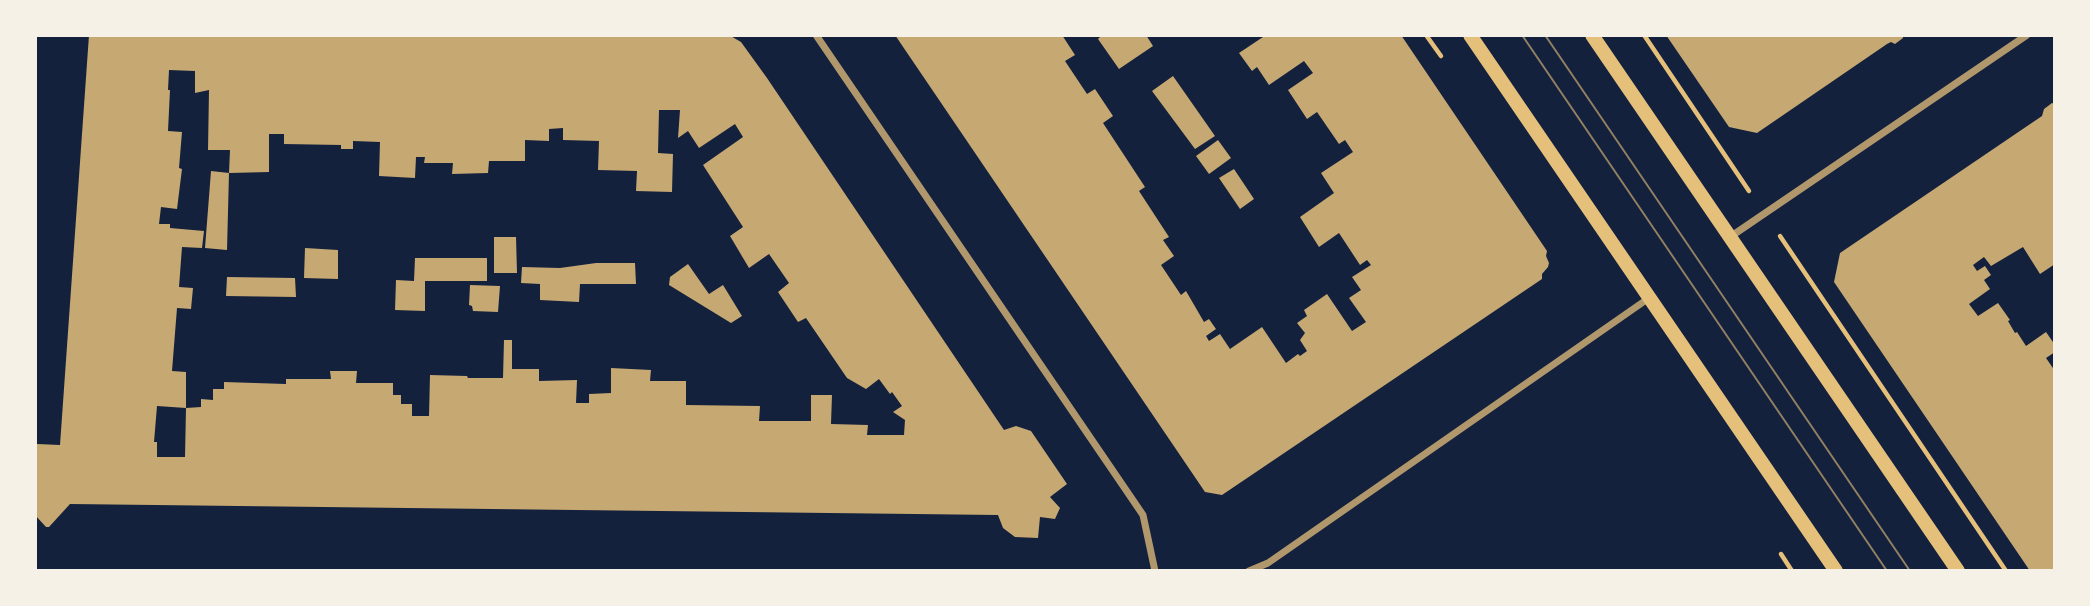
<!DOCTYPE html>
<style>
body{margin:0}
#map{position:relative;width:2090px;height:606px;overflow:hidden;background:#14213d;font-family:Mulish,sans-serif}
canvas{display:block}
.frame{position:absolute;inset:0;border:37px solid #f6f1e7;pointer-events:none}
</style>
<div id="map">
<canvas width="2090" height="606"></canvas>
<div class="frame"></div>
</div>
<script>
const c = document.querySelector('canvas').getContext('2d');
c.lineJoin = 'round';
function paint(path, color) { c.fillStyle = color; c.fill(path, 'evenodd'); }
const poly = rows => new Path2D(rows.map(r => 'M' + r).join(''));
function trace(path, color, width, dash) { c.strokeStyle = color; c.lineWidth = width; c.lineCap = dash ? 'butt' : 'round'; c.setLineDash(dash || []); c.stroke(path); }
paint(poly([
 [89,35,729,35,741,42,767,78,1004,430,1016,426,1031,431,1067,484,1050,497,1060,508,1055,519,1040,517,1038,538,1015,537,1003,528,998,515,70,504,49,527,46,527,35,515,37,444,60,445],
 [169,70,195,71,195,93,209,90,208,150,230,150,229,173,269,172,269,134,284,134,284,144,341,145,341,149,353,149,353,141,380,142,379,176,415,178,416,157,425,157,424,163,453,163,452,174,488,173,489,161,525,161,525,140,549,141,549,129,563,128,563,140,599,141,598,170,637,171,636,191,672,192,673,154,658,153,659,110,680,110,678,138,688,131,699,148,735,124,743,137,703,165,743,227,730,236,749,268,769,254,789,283,778,292,798,322,806,318,847,378,866,389,879,379,890,394,892,392,902,406,893,412,905,420,904,435,867,435,868,425,831,424,832,395,811,395,811,421,759,421,760,406,686,405,686,381,650,381,651,370,611,368,611,393,589,394,589,403,576,403,577,380,539,381,539,369,512,369,512,340,504,340,503,378,468,378,467,376,430,375,429,416,412,416,412,404,401,404,401,395,393,395,393,383,356,383,357,371,330,371,331,379,286,379,286,384,224,382,224,389,213,389,213,400,201,399,201,407,186,408,185,457,157,457,157,442,154,442,157,406,186,408,186,372,172,371,177,308,191,309,193,288,179,287,182,247,202,248,204,231,170,228,170,224,159,224,161,207,177,209,182,169,179,168,182,132,168,131,170,90,168,90],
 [895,35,1062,35,1075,55,1065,61,1087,94,1095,89,1113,116,1103,123,1145,187,1139,191,1169,237,1163,240,1174,256,1161,265,1181,295,1186,291,1204,322,1209,319,1216,329,1206,336,1209,341,1220,334,1230,349,1262,327,1286,363,1298,354,1300,356,1307,351,1300,340,1305,333,1297,323,1307,316,1304,310,1327,294,1352,331,1366,322,1349,298,1361,290,1352,277,1371,265,1367,260,1360,265,1339,233,1319,247,1300,217,1334,193,1321,173,1353,152,1345,140,1339,144,1317,112,1307,119,1288,90,1313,73,1304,61,1269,85,1257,67,1252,71,1239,53,1266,35,1401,35,1547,251,1546,256,1549,263,1548,267,1542,274,1542,279,1222,495,1205,492],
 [1102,35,1146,35,1153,46,1119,69,1098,39],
 [1666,35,1903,35,1903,38,1895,44,1891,42,1887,44,1757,133,1729,127],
 [1173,76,1215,136,1195,149,1152,91],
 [2052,103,2055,104,2055,264,2040,274,2023,247,1991,266,1984,257,1973,265,1977,271,1985,266,1991,275,1984,280,1990,289,1969,304,1978,316,1998,303,2010,320,2008,321,2015,333,2017,332,2026,346,2046,332,2055,345,2055,352,2046,358,2055,371,2055,571,2030,571,1834,282,1840,253,2042,116,2044,109],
 [1218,140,1231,158,1209,174,1196,156],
 [1234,169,1254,199,1240,209,1219,178],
 [211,171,229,173,227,250,205,248],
 [494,237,516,237,517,273,494,273],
 [305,248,338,250,338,279,304,278],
 [415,258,487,258,487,281,425,281,425,311,395,310,396,280,414,281],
 [596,263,635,263,636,284,580,284,579,302,540,300,540,284,521,283,522,267,560,268],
 [688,264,709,294,723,285,742,316,731,323,669,285,670,277],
 [227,277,295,278,296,297,226,296],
 [470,285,500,286,498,312,473,311,472,306,469,305]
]), '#c6a872');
trace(poly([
 [1426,35,1441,56],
 [1644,35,1749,191],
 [1780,236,2006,571],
 [1781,554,1792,571]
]), '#e5c07b', 4.5);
trace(poly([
 [816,35,1143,515,1155,571],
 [1730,237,2027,35],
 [1249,571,1268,563,1649,298]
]), '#b1986c', 7);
trace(poly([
 [1470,35,1836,571],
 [1592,35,1958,571]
]), '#e5c07b', 14);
trace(poly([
 [1522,35,1887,571],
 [1545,35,1910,571]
]), '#918062', 2);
</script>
